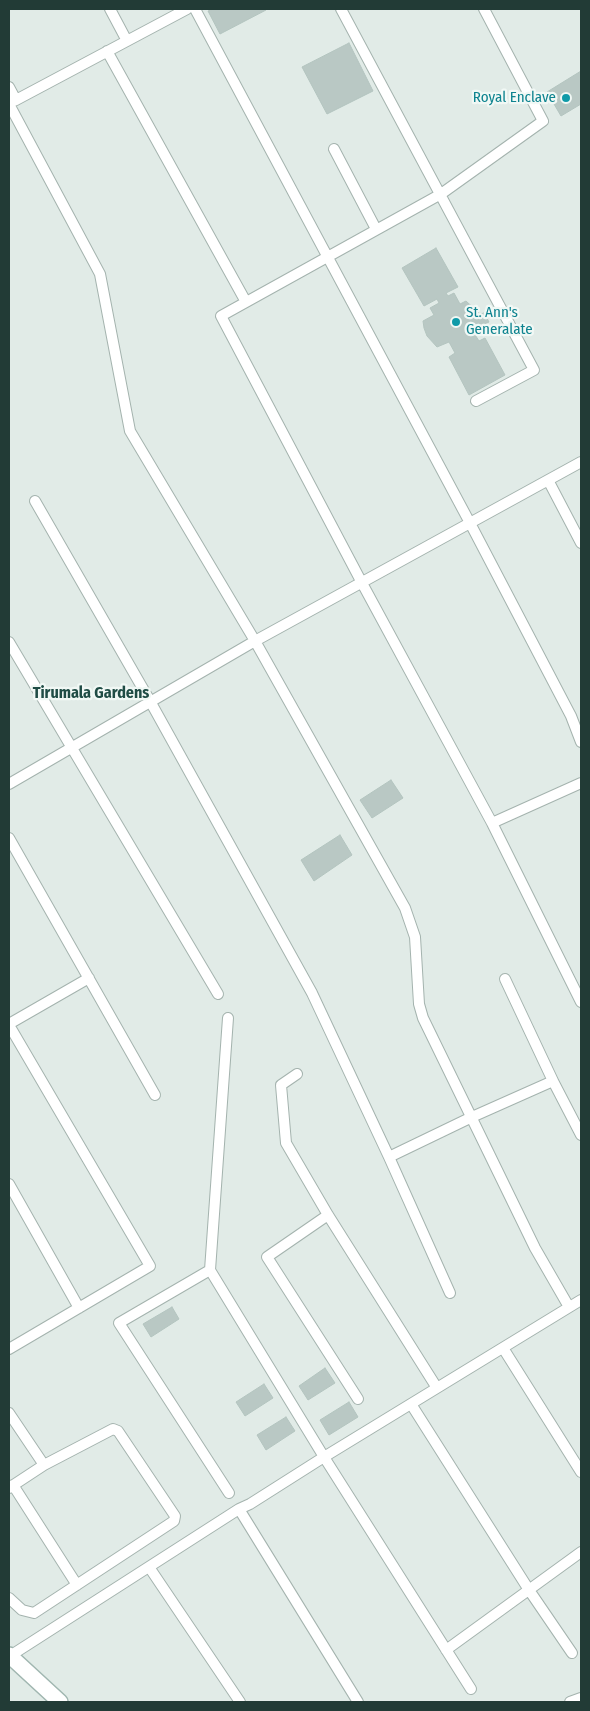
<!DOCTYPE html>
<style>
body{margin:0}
#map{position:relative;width:590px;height:1711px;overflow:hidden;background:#e1ebe7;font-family:"Fira Sans Condensed",sans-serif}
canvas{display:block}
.frame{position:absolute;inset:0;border:10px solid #223b36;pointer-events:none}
</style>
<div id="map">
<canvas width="590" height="1711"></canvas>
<div class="frame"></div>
</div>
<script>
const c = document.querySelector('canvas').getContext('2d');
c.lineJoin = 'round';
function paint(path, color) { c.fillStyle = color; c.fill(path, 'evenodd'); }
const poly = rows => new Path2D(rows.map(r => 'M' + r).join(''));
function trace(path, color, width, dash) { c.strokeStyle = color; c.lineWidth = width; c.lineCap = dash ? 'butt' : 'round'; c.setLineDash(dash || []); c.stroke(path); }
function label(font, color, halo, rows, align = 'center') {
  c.font = font + ' "Fira Sans Condensed",sans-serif'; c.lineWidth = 4.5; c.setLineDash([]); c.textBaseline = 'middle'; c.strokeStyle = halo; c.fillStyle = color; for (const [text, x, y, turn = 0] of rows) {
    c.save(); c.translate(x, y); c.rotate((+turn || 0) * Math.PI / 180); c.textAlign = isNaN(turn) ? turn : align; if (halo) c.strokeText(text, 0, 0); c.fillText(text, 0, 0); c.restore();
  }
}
const building = poly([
 [213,9,265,9,266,10,220,34,208,11,213,9],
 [349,43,373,91,327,114,302,67,349,43],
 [581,71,581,104,561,116,547,92,581,71],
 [436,248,458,287,446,293,448,296,454,293,460,304,466,301,480,314,484,313,489,322,472,330,479,341,485,338,505,375,469,395,449,357,455,353,449,342,437,347,427,336,424,328,423,321,434,315,430,308,439,303,437,299,424,306,402,268,436,248],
 [391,780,403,798,372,818,360,800,391,780],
 [340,835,352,855,314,881,301,860,340,835],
 [172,1307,179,1319,151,1337,143,1324,172,1307],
 [325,1368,335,1383,308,1400,299,1386,325,1368],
 [264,1384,273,1398,245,1416,236,1402,264,1384],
 [349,1402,358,1417,329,1435,320,1420,349,1402],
 [286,1417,295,1431,266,1450,257,1435,286,1417]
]);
paint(building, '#b9c8c4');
trace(building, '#b3c4bf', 1);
const street = poly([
 [110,9,127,41],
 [195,9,470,523,571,716,581,742],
 [341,9,534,370,476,401],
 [484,9,543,121,441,194,221,316,362,583,492,823,581,1002],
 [107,51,246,302],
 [9,87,16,100,11,102],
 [16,100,187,9],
 [9,104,100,274,130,431,255,641,405,908,415,937,419,1004,423,1018,535,1248,569,1307],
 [334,149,376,229],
 [548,480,581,543],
 [35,501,150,701,312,993,389,1157,450,1293],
 [9,642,218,994],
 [9,784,255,641,581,462],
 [492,823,581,783],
 [9,838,155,1095],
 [505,979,553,1081],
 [228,1018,210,1270,324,1457,471,1689],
 [9,1024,89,978],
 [9,1025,150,1266,9,1349],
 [297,1074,281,1085,286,1143,328,1215,437,1388],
 [389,1157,472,1117,553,1081,581,1135],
 [9,1184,79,1308],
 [328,1215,267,1257,358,1399],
 [210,1270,119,1323,229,1493],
 [503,1348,581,1472],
 [411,1404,529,1590,572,1653],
 [9,1413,44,1465,9,1488],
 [13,1485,77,1585],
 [239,1509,358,1702],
 [149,1567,240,1702],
 [9,1598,22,1610,34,1613,174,1521,175,1516,118,1431,113,1429,44,1465],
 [446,1650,581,1552],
 [10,1656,239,1509,250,1504,324,1457,581,1300],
 [570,1702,581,1698]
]);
const secondary = poly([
 [9,1655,60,1702]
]);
trace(street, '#a4b3ae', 12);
trace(secondary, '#a0b6b0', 18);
trace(street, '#fff', 10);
trace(secondary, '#fff', 15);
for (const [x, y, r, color] of [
 [566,98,5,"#0f9aa8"],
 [456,322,5,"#0f9aa8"]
]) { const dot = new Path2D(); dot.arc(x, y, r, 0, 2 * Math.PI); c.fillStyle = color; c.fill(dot); trace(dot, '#f1f8f5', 2); }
label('15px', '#0d838f', '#f1f8f5', [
 ["Royal Enclave",556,98],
 ["St. Ann's",466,313,"left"],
 ["Generalate",466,330,"left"]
], 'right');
label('bold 16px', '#1f4c45', '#f1f8f5', [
 ["Tirumala Gardens",91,694]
]);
</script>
